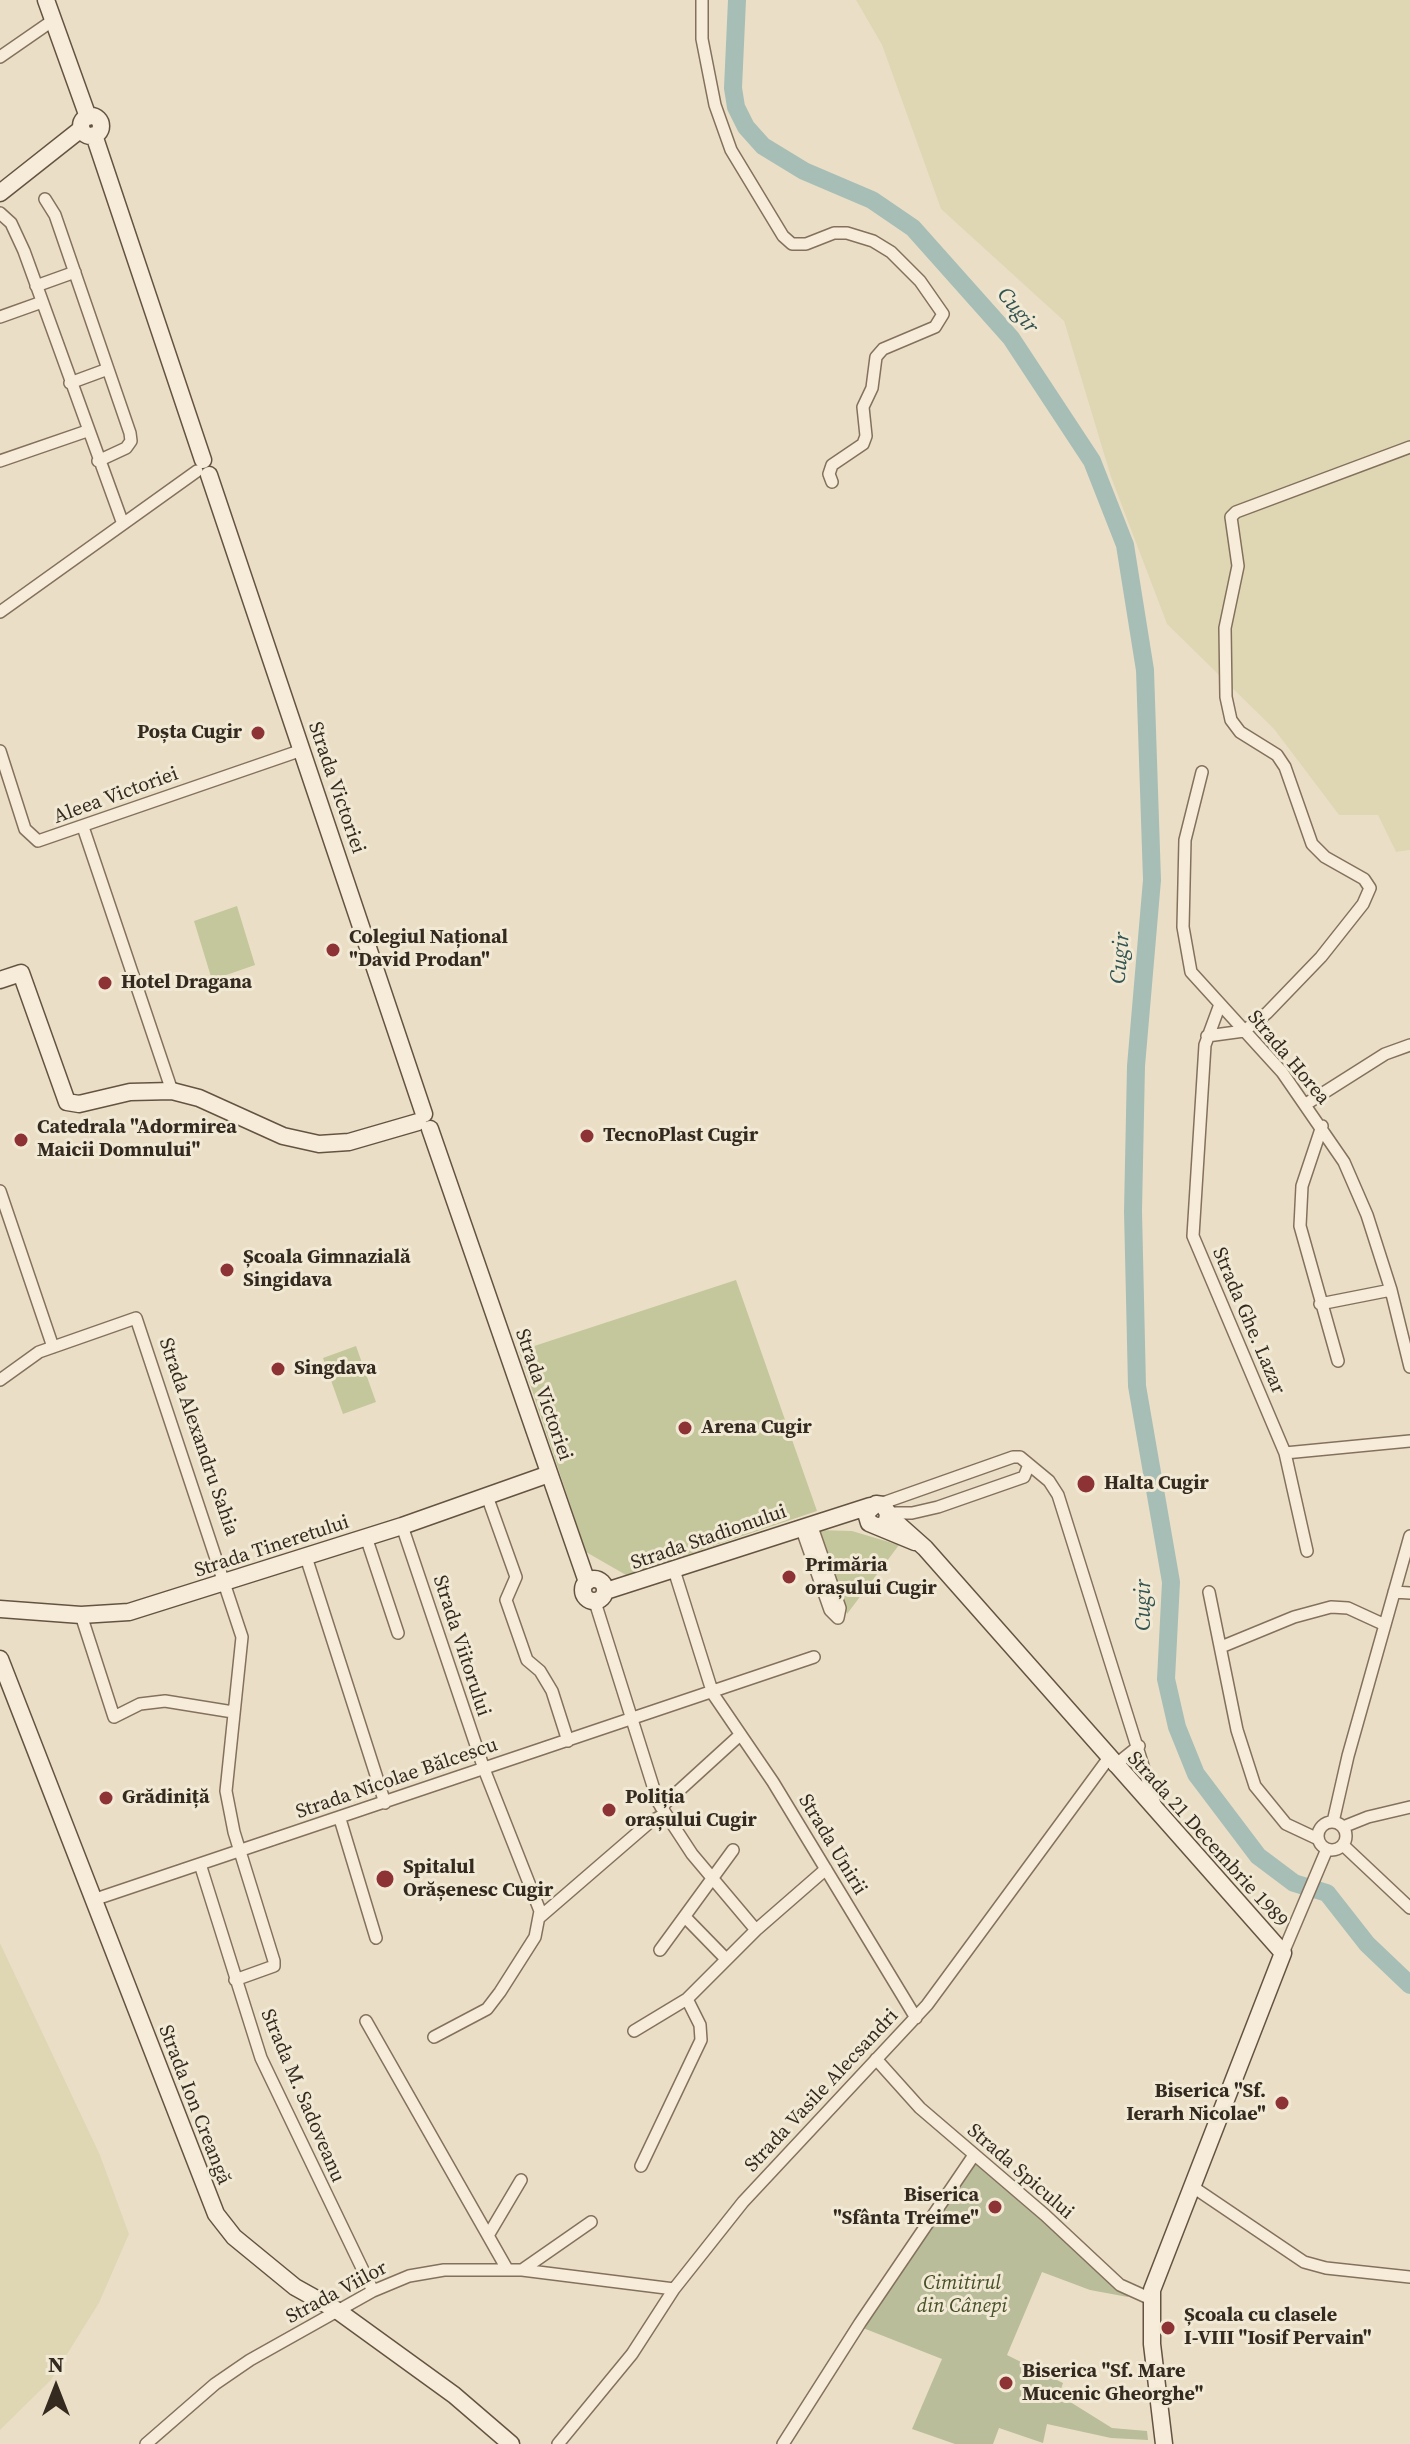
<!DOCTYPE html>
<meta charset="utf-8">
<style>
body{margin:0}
#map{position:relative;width:1410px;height:2444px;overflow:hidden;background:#eadfc6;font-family:"Source Serif 4",serif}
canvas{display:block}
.north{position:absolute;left:16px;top:2348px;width:80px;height:80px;-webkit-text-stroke:6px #f2e9d5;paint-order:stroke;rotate:0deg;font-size:22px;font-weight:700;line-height:32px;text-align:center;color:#352a20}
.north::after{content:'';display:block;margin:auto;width:28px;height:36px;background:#352a20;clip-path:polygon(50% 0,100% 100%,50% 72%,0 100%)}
</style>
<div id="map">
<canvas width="1410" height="2444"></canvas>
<div class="north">N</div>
</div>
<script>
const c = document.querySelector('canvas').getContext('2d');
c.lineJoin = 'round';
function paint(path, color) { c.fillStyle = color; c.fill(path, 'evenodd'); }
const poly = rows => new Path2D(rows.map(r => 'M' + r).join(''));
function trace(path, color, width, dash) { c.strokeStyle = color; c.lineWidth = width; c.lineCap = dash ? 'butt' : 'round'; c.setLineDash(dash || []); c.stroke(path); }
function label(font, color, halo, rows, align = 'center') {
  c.font = font + ' "Source Serif 4",serif'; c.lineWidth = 6; c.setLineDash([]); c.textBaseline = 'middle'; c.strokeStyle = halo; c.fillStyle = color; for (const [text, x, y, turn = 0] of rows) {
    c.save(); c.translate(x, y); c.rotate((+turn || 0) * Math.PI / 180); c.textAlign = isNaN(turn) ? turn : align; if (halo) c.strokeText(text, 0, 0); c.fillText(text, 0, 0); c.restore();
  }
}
paint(poly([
 [856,0,1410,0,1410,850,1396,852,1378,815,1339,815,1274,729,1167,624,1111,477,1064,321,941,209,882,45],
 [0,1943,100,2155,129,2234,99,2303,51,2380,0,2430]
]), '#dfd7b4');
paint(poly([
 [237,906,255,965,212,980,194,921],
 [736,1280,817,1511,626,1575,586,1552,519,1351],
 [356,1346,376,1402,343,1414,323,1358],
 [817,1530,852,1531,899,1545,847,1614]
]), '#c3c79b');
paint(poly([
 [976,2162,1129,2293,1128,2297,1090,2290,1042,2272,1007,2355,1063,2383,1059,2395,1112,2428,1147,2431,1148,2440,1111,2438,1047,2424,1043,2443,999,2428,993,2444,955,2444,912,2429,942,2359,863,2328]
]), '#b9bd99');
trace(poly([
 [737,0,733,88,736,107,746,127,763,146,804,171,872,200,913,228,1011,338,1092,461,1125,545,1145,670,1152,880,1136,1066,1133,1211,1137,1386,1171,1582,1166,1679,1177,1727,1196,1774,1258,1856,1294,1883,1327,1893,1367,1944,1410,1985]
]), '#a7beb7', 18);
const street = poly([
 [702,0,702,39,715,105,731,150,783,236,792,244,806,244,834,233,847,233,873,241,891,252,920,281,943,314,935,327,883,349,876,357,872,388,863,407,866,436,863,444,832,465,829,474,832,482],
 [0,57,52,21],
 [45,199,55,215,130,433,131,441,126,448,98,461],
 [0,213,11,223,24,251,123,524],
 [36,286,75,272],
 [0,317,42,302],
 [70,383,108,369],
 [0,461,87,431],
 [0,612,197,471],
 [0,751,25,829,38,841,302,750],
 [1202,772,1185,840,1183,927,1191,972,1282,1072,1344,1162,1367,1215,1391,1290,1410,1367],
 [83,827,172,1091],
 [1219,1007,1205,1045,1193,1236,1285,1453,1307,1551],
 [1207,1036,1244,1031,1267,1013,1321,957,1363,904,1370,888,1364,879,1325,857,1312,844,1285,767,1277,755,1240,732,1231,720,1226,697,1225,628,1238,566,1231,517,1236,512,1410,447],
 [1306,1104,1385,1054,1410,1045],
 [1322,1126,1302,1186,1300,1226,1338,1361],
 [0,1191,53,1347],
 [1320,1304,1391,1290],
 [0,1380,39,1352,136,1318,242,1637,226,1791,234,1832,274,1961,274,1966,235,1980],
 [1285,1453,1410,1441],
 [487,1496,516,1577,506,1600,527,1660,540,1671,552,1691,568,1741],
 [880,1504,1013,1457,1020,1457,1049,1481,1058,1495,1155,1804],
 [888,1513,912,1513,938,1507,1024,1477,1028,1467],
 [402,1526,484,1769,540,1911,535,1937,500,1992,487,2009,434,2037],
 [801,1527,830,1610,838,1618,840,1608,811,1524],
 [366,1537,398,1633],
 [306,1557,385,1803],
 [674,1570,713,1694,773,1782,916,2018],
 [1209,1592,1237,1730,1255,1786,1286,1824,1318,1839],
 [1394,1592,1410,1593],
 [595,1602,658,1802,692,1854,756,1930],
 [81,1615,114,1717,140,1704,165,1701,233,1712],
 [1221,1647,1294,1617,1331,1607,1348,1608,1385,1625],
 [1114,1766,1139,1746],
 [661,1807,740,1735],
 [340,1819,376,1938],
 [1333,1822,1348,1756,1410,1536],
 '1318 1836a14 14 0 1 1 28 0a14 14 0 1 1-28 0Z',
 [1343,1827,1368,1817,1410,1807],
 [1343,1845,1410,1908],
 [200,1864,261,2058,373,2291],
 [93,1900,814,1657],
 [540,1917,650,1822,665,1814],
 [686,1918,726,1959],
 [660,1950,733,1850],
 [1283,1953,1327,1849],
 [366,2021,507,2269],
 [634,2031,687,1999,756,1930,826,1869],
 [876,2059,920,2108,1045,2215,1120,2285,1151,2299],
 [641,2166,701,2040,700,2025,687,1999],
 [1193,2187,1304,2262,1326,2268,1410,2277],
 [489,2234,521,2180],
 [522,2270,591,2222],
 [146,2444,215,2384,250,2360,373,2291,409,2276,444,2270,522,2270,674,2289],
 [558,2444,632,2354,674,2289,743,2202,927,2005,1108,1759],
 [783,2444,860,2323,974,2155]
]);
const secondary = poly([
 [46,0,88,117],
 '81 126a10 10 0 1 1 20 0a10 10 0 1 1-20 0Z',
 [94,135,203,460],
 [0,193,81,129],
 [209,475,424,1114],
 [0,980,21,973,67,1102,79,1104,130,1092,172,1091,199,1098,283,1136,319,1144,349,1142,418,1122],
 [430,1129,587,1582],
 [889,1516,925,1548,1283,1953,1152,2290,1152,2344,1164,2444],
 [879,1527,887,1522,888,1513,883,1505,876,1504,866,1513,869,1523,915,1542],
 '583 1590a11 11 0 1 1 22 0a11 11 0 1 1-22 0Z',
 [606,1591,870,1506],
 [0,1609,81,1615,129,1612,402,1526,549,1474],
 [0,1659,216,2214,234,2237,295,2287,338,2311,454,2395,511,2444]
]);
trace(street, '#84715d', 14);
trace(secondary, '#655341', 19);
trace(street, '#f6ecd9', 11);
trace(secondary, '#f6ecd9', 16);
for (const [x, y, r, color] of [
 [258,733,8,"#8d3335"],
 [333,950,8,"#8d3335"],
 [105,983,8,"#8d3335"],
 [587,1136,8,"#8d3335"],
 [21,1140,8,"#8d3335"],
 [227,1270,8,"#8d3335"],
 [278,1369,8,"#8d3335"],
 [685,1428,8,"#8d3335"],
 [1086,1484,10,"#8d3335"],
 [789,1577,8,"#8d3335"],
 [106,1798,8,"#8d3335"],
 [609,1810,8,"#8d3335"],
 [385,1879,10,"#8d3335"],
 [1282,2103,8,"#8d3335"],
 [995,2207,8,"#8d3335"],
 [1168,2328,8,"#8d3335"],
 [1006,2383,8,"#8d3335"]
]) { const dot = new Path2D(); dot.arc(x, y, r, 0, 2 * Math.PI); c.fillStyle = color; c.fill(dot); trace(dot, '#f2e9d5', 3); }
label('bold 20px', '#352a20', '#f2e9d5', [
 ["Poșta Cugir",242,733,"right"],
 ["Colegiul Național",349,938],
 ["\"David Prodan\"",349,961],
 ["Hotel Dragana",121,983],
 ["Catedrala \"Adormirea",37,1128],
 ["Maicii Domnului\"",37,1151],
 ["TecnoPlast Cugir",603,1136],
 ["Școala Gimnazială",243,1258],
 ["Singidava",243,1281],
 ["Singdava",294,1369],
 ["Arena Cugir",701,1428],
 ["Halta Cugir",1104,1484],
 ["Primăria",805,1566],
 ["orașului Cugir",805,1589],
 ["Grădiniță",122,1798],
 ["Poliția",625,1798],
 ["orașului Cugir",625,1821],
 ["Spitalul",403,1868],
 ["Orășenesc Cugir",403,1891],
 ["Biserica \"Sf.",1266,2092,"right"],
 ["Ierarh Nicolae\"",1266,2115,"right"],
 ["Biserica",979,2196,"right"],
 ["\"Sfânta Treime\"",979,2219,"right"],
 ["Școala cu clasele",1184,2316],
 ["I-VIII \"Iosif Pervain\"",1184,2339],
 ["Biserica \"Sf. Mare",1022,2372],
 ["Mucenic Gheorghe\"",1022,2395]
], 'left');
label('20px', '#352a20', '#f2e9d5', [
 ["Strada Victoriei",336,788,71],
 ["Aleea Victoriei",116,796,-20],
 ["Strada Horea",1288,1058,50],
 ["Strada Ghe. Lazar",1248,1321,67],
 ["Strada Victoriei",543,1395,71],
 ["Strada Alexandru Sahia",198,1437,71],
 ["Strada Stadionului",709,1538,-19],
 ["Strada Tineretului",272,1547,-18],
 ["Strada Viitorului",461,1646,72],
 ["Strada Nicolae Bălcescu",397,1779,-19],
 ["Strada 21 Decembrie 1989",1207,1840,48],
 ["Strada Unirii",832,1845,59],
 ["Strada Vasile Alecsandri",822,2091,-47],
 ["Strada M. Sadoveanu",302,2096,67],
 ["Strada Ion Creangă",194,2105,69],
 ["Strada Spicului",1020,2172,41],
 ["Strada Viilor",337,2293,-28]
]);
label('italic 20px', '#465028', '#f2e9d5', [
 ["Cimitirul",962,2284],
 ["din Cânepi",962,2307]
]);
label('italic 22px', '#315451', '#f2e9d5', [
 ["Cugir",1017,311,51],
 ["Cugir",1121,958,-85],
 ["Cugir",1144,1605,-90]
]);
</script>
